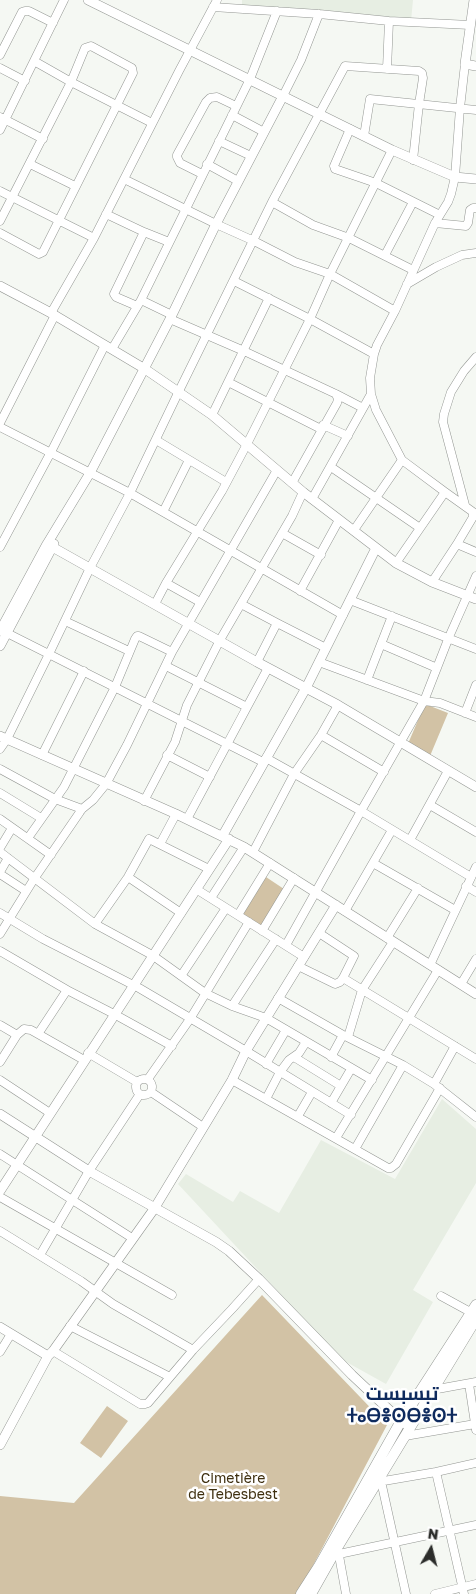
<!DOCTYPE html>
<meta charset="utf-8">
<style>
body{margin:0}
#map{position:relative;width:476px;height:1594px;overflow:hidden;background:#f5f8f3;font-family:"Golos Text",sans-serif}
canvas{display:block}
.north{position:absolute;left:406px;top:1524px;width:50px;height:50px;-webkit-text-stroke:4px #fff;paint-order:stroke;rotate:8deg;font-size:14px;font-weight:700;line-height:20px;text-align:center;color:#2c2d2b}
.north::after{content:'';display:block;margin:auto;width:18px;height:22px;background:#2c2d2b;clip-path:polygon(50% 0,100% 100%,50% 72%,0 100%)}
</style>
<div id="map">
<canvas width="476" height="1594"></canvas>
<div class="north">N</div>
</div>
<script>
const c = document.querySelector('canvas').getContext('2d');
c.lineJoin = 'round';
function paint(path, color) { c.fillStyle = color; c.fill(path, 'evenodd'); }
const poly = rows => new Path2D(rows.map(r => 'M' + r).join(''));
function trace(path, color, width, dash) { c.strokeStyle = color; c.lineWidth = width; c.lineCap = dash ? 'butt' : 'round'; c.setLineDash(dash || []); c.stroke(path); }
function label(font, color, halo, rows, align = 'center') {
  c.font = font + ' "Golos Text",Cairo,"Noto Sans Tifinagh",sans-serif'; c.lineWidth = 5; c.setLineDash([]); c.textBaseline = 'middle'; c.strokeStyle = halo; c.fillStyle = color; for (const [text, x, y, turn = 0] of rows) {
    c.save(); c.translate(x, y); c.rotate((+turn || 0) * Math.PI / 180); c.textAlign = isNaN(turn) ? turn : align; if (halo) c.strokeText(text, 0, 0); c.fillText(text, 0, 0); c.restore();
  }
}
paint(poly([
 [242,0,413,0,411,21,242,5],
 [442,1099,476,1129,476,1183,413,1290,433,1302,386,1384,341,1359,178,1184,186,1174,233,1202,240,1191,279,1213,321,1140,395,1179]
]), '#e7eee3');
paint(poly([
 [425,704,448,713,430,756,407,746],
 [266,877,284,889,261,927,242,915],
 [262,1295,387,1425,298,1594,0,1594,0,1496,74,1503],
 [107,1406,128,1421,101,1458,80,1443]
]), '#d2c2a5');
const minor = poly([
 [213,7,319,14,389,21,470,25],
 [0,55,22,12,25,11,29,11,53,23],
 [34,61,71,82,152,123],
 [0,68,25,81],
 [387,69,389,21],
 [283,96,301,60,319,14],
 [232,115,264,132],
 [0,117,43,139],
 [350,129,334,166,335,169,376,183,440,215],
 [0,130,64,0],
 [364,136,370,99,476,110],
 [219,141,251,156],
 [30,164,75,186],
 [207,164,238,181],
 [202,174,180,163,177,157,177,155,206,102,210,98,217,97,236,106],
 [124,179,216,224,254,241,295,262,330,274,395,311],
 [0,191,94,238],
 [272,202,313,225,349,238,413,270],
 [106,214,144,232,114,294,116,297,137,306],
 [0,221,71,82,85,48,91,46,132,68,133,73,43,252,39,254,0,233],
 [435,223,466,226,468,223,470,210,473,208,476,208],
 [144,232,169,242],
 [385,255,413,202],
 [234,281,310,319,374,354],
 [407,284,436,267,462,255,476,253],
 [141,300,172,315],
 [51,313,94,238,179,71,217,0],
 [170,319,244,351,336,394,338,399,337,403,292,483],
 [112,349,141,300,250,79,277,11],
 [228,382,321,429],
 [336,394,363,408],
 [212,415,269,298],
 [0,423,55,315],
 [323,425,348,436],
 [0,427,130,493,343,615],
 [156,440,226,482],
 [331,467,420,528],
 [312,499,371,394],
 [465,505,443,422,444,414,451,392,464,371,476,357],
 [163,512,189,460],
 [354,530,402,460],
 [282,533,321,555],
 [457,544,476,552],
 [0,547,51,452,105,345],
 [396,563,445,492],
 [432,582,457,544,473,517,473,512,445,492,402,460,376,410,371,394,370,378,374,354,377,345,395,311,435,223,448,202,451,194,455,177,460,108,465,64],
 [166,583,200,602],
 [300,591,339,520],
 [350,600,476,649],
 [155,604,166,583,222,491,247,444,310,319,330,274,392,150],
 [241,604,277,623,257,662],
 [65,621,129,651],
 [277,623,326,648],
 [7,633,263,762],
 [381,644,392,616],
 [319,662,424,701,440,703,476,717],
 [166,666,247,707,268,668],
 [367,680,381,644,437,668],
 [465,713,476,685],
 [321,735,384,772],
 [0,749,7,739,49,654,90,568,130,493,179,391,272,202,345,66,419,71,422,73,423,78,419,104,413,160],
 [42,755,84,671],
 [167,755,210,777],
 [266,758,361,811,424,701,449,637,476,576],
 [0,769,55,799,82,809],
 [0,793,41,818],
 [144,801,175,742,187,705,220,640,292,516,303,492],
 [430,805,476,832],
 [0,819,51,855],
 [187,819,247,707],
 [28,838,64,787,115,687,135,639,137,636,139,636,172,652],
 [410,840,448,771],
 [160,844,176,814],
 [0,848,12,828],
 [0,852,95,924,152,955,205,993,232,1006,266,1018,372,1080],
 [253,852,294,774,321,735,338,705],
 [373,863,455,910],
 [0,872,8,858],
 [0,874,26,891],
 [128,877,181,913],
 [466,886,476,892],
 [196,889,304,957],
 [211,898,244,847],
 [345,911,392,830],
 [0,913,43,939,139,988,246,1051,351,1115],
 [238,915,270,863],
 [95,924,128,877,149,839,209,869],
 [262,931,294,878],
 [319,933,354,956,343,978],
 [0,934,34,879,82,809,93,800,106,784,127,745,172,652,277,470],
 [387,938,418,888],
 [286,945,361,811,471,877],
 [0,951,67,990,114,1014,172,1046],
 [430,965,476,867],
 [298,966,335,984,340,982,343,978,476,1059],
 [181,976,226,908],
 [461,984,476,959],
 [278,998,343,1035,403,1065,434,1084,476,1117],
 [232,1006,276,939],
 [0,1025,17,1035,0,1062],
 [38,1034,67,990],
 [17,1035,24,1029,31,1030,84,1060],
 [348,1037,362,990,393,942],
 [88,1053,137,1082],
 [294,1057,341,1086],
 [331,1057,343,1035],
 [266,1064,286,1030],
 '136 1087a8 8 0 1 1 16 0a8 8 0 1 1-16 0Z',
 [148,1079,190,1019,249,922],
 [0,1080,50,1113],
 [232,1080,388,1168,391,1168,396,1164,440,1088],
 [434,1084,455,1046],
 [151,1092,203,1127],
 [266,1099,280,1072,289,1060,299,1053,306,1042],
 [331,1103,351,1069],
 [298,1116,312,1092],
 [336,1138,438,970],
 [355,1149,403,1065],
 [0,1154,132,1238],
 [0,1197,172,1295],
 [0,1231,81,1281,113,1304,193,1350],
 [40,1255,89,1171,140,1094],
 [441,1296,474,1314],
 [70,1326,170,1377],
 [53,1351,140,1404,145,1404,148,1403,193,1350,232,1309,259,1279],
 [0,1352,11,1334],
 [469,1384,476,1430],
 [432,1390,476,1382],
 [405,1436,475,1424],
 [436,1472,464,1594],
 [381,1481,406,1594],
 [378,1482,436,1472,476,1463],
 [338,1550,346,1594],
 [339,1554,476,1525],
 [435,1594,476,1584]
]);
const tertiary = poly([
 [88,0,392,150,455,177,476,179],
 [474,0,465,64,476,66],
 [0,286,51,313,145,369,212,415,303,492,396,563,432,582,476,599],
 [47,544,257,662,338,705,476,787],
 [0,631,47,544,90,473,170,319,216,224,283,96],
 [0,646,54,544],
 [0,736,176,814,244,847,476,994],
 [223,835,306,688,376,548],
 [0,1114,89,1171,216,1242,229,1251,259,1279,352,1375,401,1421,410,1427],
 [0,1191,229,839],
 [0,1327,48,1356],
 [0,1445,48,1356,53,1351,154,1209,232,1080,246,1051,336,905]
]);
const secondary = poly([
 [301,1594,319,1566,401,1421,476,1305],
 [311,1594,337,1548,476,1319]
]);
trace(minor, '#939692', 9);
trace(tertiary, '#939692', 10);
trace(secondary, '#939692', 11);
trace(minor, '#fff', 8);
trace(tertiary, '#fff', 9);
trace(secondary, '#fff', 10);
label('14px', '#3e2f0f', '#fff', [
 ["Cimetière",233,1479],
 ["de Tebesbest",233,1495]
]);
label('bold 19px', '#0e2a5e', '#fff', [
 ["تبسبست",402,1394],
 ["ⵜⴰⴱⴻⵙⴱⴻⵙⵜ",402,1416]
]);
</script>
